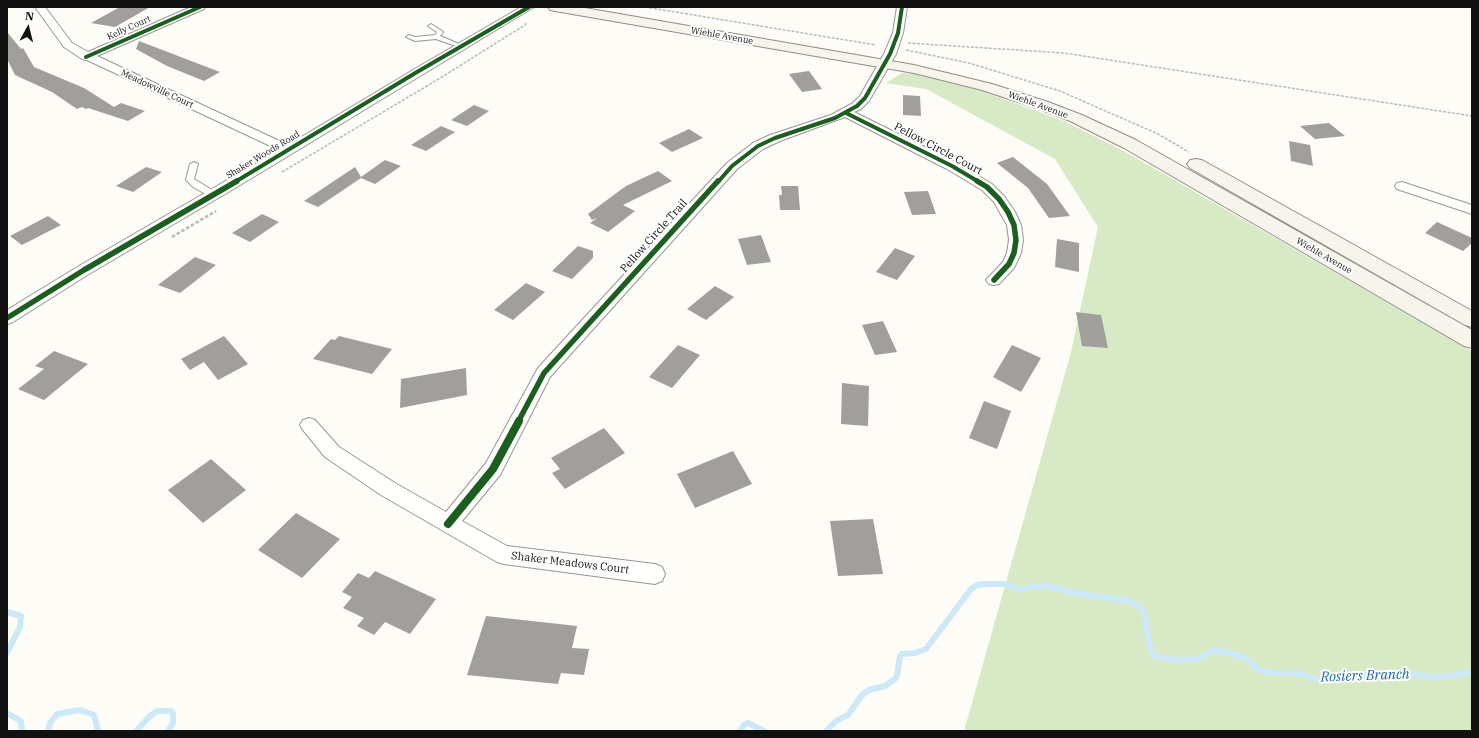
<!DOCTYPE html>
<style>
body{margin:0}
#map{position:relative;width:1479px;height:738px;overflow:hidden;background:#fdfcf7;font-family:"IBM Plex Serif",serif}
canvas{display:block}
.frame{position:absolute;inset:0;border:8px solid #111;pointer-events:none}
.north{position:absolute;left:8px;top:8px;width:40px;height:40px;-webkit-text-stroke:3px #fff;paint-order:stroke;rotate:7deg;font-size:11px;font-weight:700;line-height:16px;text-align:center;color:#111}
.north::after{content:'';display:block;margin:auto;width:14px;height:18px;background:#111;clip-path:polygon(50% 0,100% 100%,50% 72%,0 100%)}
</style>
<div id="map">
<canvas width="1479" height="738"></canvas>
<div class="frame"></div>
<div class="north">N</div>
</div>
<script>
const c = document.querySelector('canvas').getContext('2d');
c.lineJoin = 'round';
function paint(path, color) { c.fillStyle = color; c.fill(path, 'evenodd'); }
const poly = rows => new Path2D(rows.map(r => 'M' + r).join(''));
function trace(path, color, width, dash) { c.strokeStyle = color; c.lineWidth = width; c.lineCap = dash ? 'butt' : 'round'; c.setLineDash(dash || []); c.stroke(path); }
function label(font, color, halo, rows, align = 'center') {
  c.font = font + ' "IBM Plex Serif",serif'; c.lineWidth = 4; c.setLineDash([]); c.textBaseline = 'middle'; c.strokeStyle = halo; c.fillStyle = color; for (const [text, x, y, turn = 0] of rows) {
    c.save(); c.translate(x, y); c.rotate((+turn || 0) * Math.PI / 180); c.textAlign = isNaN(turn) ? turn : align; if (halo) c.strokeText(text, 0, 0); c.fillText(text, 0, 0); c.restore();
  }
}
paint(poly([
 [902,73,915,74,982,91,1064,121,1122,150,1472,351,1472,731,964,731,1071,352,1098,227,1055,159,926,89,886,83]
]), '#d8eac5');
trace(poly([
 [7,612,21,616,20,627,7,653],
 [7,713,21,721,22,731],
 [48,731,50,723,57,714,80,710,94,715,98,731],
 [136,731,150,716,157,711,171,711,173,713,173,723,168,731],
 [740,731,744,725,748,723,764,731],
 [826,731,836,721,848,715,862,695,869,690,885,686,895,679,897,676,900,656,902,654,915,653,926,649,971,589,977,585,985,584,1005,584,1021,590,1031,587,1046,586,1074,593,1129,601,1137,605,1143,611,1152,655,1156,657,1178,660,1197,659,1214,650,1222,651,1246,658,1257,669,1271,673,1297,673,1321,680,1404,673,1431,677,1451,676,1472,672]
]), '#cde8f7', 6);
paint(poly([
 [120,7,150,7,115,27,91,23],
 [7,32,21,49,23,48,34,67,84,88,114,107,121,103,145,111,128,121,88,108,86,109,82,107,77,109,52,92,15,75,7,59],
 [139,41,220,72,204,81,167,66,136,49],
 [809,71,822,89,802,92,789,74],
 [903,95,920,96,921,116,903,115],
 [474,105,489,111,467,126,451,120],
 [1329,123,1345,136,1315,139,1300,126],
 [441,126,455,132,426,151,411,145],
 [689,129,703,138,672,152,659,143],
 [1289,141,1310,145,1313,166,1291,161],
 [1013,157,1047,184,1070,216,1049,218,1028,188,997,163],
 [385,160,401,166,375,184,361,178,318,207,304,201,355,167,361,177],
 [146,167,162,172,133,192,116,186],
 [658,171,672,181,623,205,635,211,608,232,590,223,597,218,592,220,588,214,626,186],
 [781,186,798,186,800,210,780,210,779,195,782,195],
 [928,191,936,214,912,215,904,192],
 [262,214,279,222,250,242,232,233],
 [48,216,61,225,22,245,10,236],
 [1437,222,1472,238,1472,243,1463,251,1425,233],
 [761,235,771,262,747,265,738,239],
 [1057,239,1079,243,1079,272,1055,267],
 [578,246,593,251,593,258,572,279,552,271],
 [895,248,915,256,897,280,876,272],
 [195,257,216,265,180,293,158,285],
 [526,283,545,292,513,320,494,310],
 [715,286,734,297,706,320,687,309],
 [1076,312,1101,315,1108,348,1082,346],
 [883,321,897,352,875,355,862,325],
 [224,336,248,364,218,380,204,362,190,370,181,359],
 [339,336,392,349,372,374,313,359,331,339,335,340],
 [678,345,700,355,672,388,649,377],
 [1012,345,1041,358,1021,392,993,377],
 [54,351,88,364,44,400,18,389,44,369,35,366],
 [466,368,467,395,400,408,401,379],
 [842,383,869,386,868,426,841,424],
 [984,401,1011,411,997,449,969,438],
 [604,428,625,453,565,489,552,473,560,469,551,458],
 [733,451,752,484,695,508,677,474],
 [211,459,246,490,203,523,168,490],
 [296,513,340,539,302,578,258,550],
 [873,519,883,574,838,576,830,521],
 [375,571,436,599,410,634,385,622,374,635,357,626,364,618,343,608,352,597,342,592,358,573,369,578],
 [486,616,577,626,572,648,589,649,584,675,561,673,558,684,467,675]
]), '#a19f9c');
const service = poly([
 [431,24,442,31,443,32,440,36,464,46,459,47,436,39,415,41,406,37,409,35,415,37,435,35,437,32,428,26,431,24],
 [194,162,198,164,194,179,217,193,217,197,211,197,193,187,186,180,190,164,194,162]
]);
const minor = poly([
 [35,7,45,7,72,43,88,52,191,7,205,7,204,9,97,56,288,145,413,70,521,7,534,7,237,187,89,274,13,322,7,324,7,310,79,266,279,150,87,60,82,59,64,47,35,7],
 [897,7,907,7,903,33,896,54,869,101,861,109,854,112,957,163,992,184,1004,196,1015,212,1021,225,1023,240,1021,253,1014,268,999,284,994,285,989,284,986,280,1003,262,1007,253,1009,240,1007,225,994,202,982,190,947,169,845,117,780,141,763,149,737,169,550,377,500,475,462,521,507,546,655,564,662,567,665,574,662,581,655,584,504,564,497,562,381,495,325,457,303,430,300,425,303,420,309,418,315,420,339,447,395,483,446,512,486,463,538,368,727,163,753,143,770,135,831,115,853,103,860,96,884,54,893,33,897,7],
 [1402,182,1472,205,1472,214,1397,189,1395,186,1397,183,1402,182]
]);
const secondary = poly([
 [548,7,579,7,914,65,992,84,1048,102,1082,115,1136,140,1472,330,1472,348,1464,346,1124,148,1070,121,1036,108,982,90,914,73,555,11,550,10,548,7],
 [1196,159,1202,160,1472,311,1472,327,1465,325,1190,168,1187,164,1190,160,1196,159]
]);
trace(service, '#979795', 2);
trace(minor, '#979795', 2);
trace(secondary, '#8e8d8b', 2);
trace(poly([
 [645,7,876,45],
 [908,43,1064,53,1472,116],
 [906,50,969,63,1060,91,1158,134,1189,152],
 [282,172,437,80,525,25,526,22]
]), '#b9b9b8', 1.5, [3, 1.5]);
trace(poly([
 [172,237,216,211]
]), '#b9b9b8', 2.5, [3.5, 2]);
paint(service, '#fffffe');
paint(minor, '#fffffe');
paint(secondary, '#f6f4eb');
trace(poly([
 [86,57,200,7],
 [846,113,952,166,979,182],
 [235,182,417,72,529,7],
 [718,182,732,166,758,146,775,138,835,118,857,106,865,98,890,54,898,33,902,7]
]), '#1b5e20', 4);
trace(poly([
 [977,181,987,187,999,199,1008,212,1014,225,1016,240,1014,253,1009,264,994,280],
 [7,318,84,270,237,181],
 [518,422,544,373,718,181]
]), '#1b5e20', 5.5);
trace(poly([
 [448,524,493,469,519,421]
]), '#1b5e20', 8);
label('9px', '#111', '#fff', [
 ["Kelly Court",129,28,-24],
 ["Wiehle Avenue",722,36,10],
 ["Meadowville Court",157,89,25],
 ["Wiehle Avenue",1038,105,20],
 ["Shaker Woods Road",263,155,-31],
 ["Wiehle Avenue",1324,256,30]
]);
label('11px', '#111', '#fff', [
 ["Pellow Circle Court",938,149,28],
 ["Pellow Circle Trail",654,236,-48],
 ["Shaker Meadows Court",570,563,7]
]);
label('italic 14px', '#1768a6', '#fff', [
 ["Rosiers Branch",1365,676,-2]
]);
</script>
